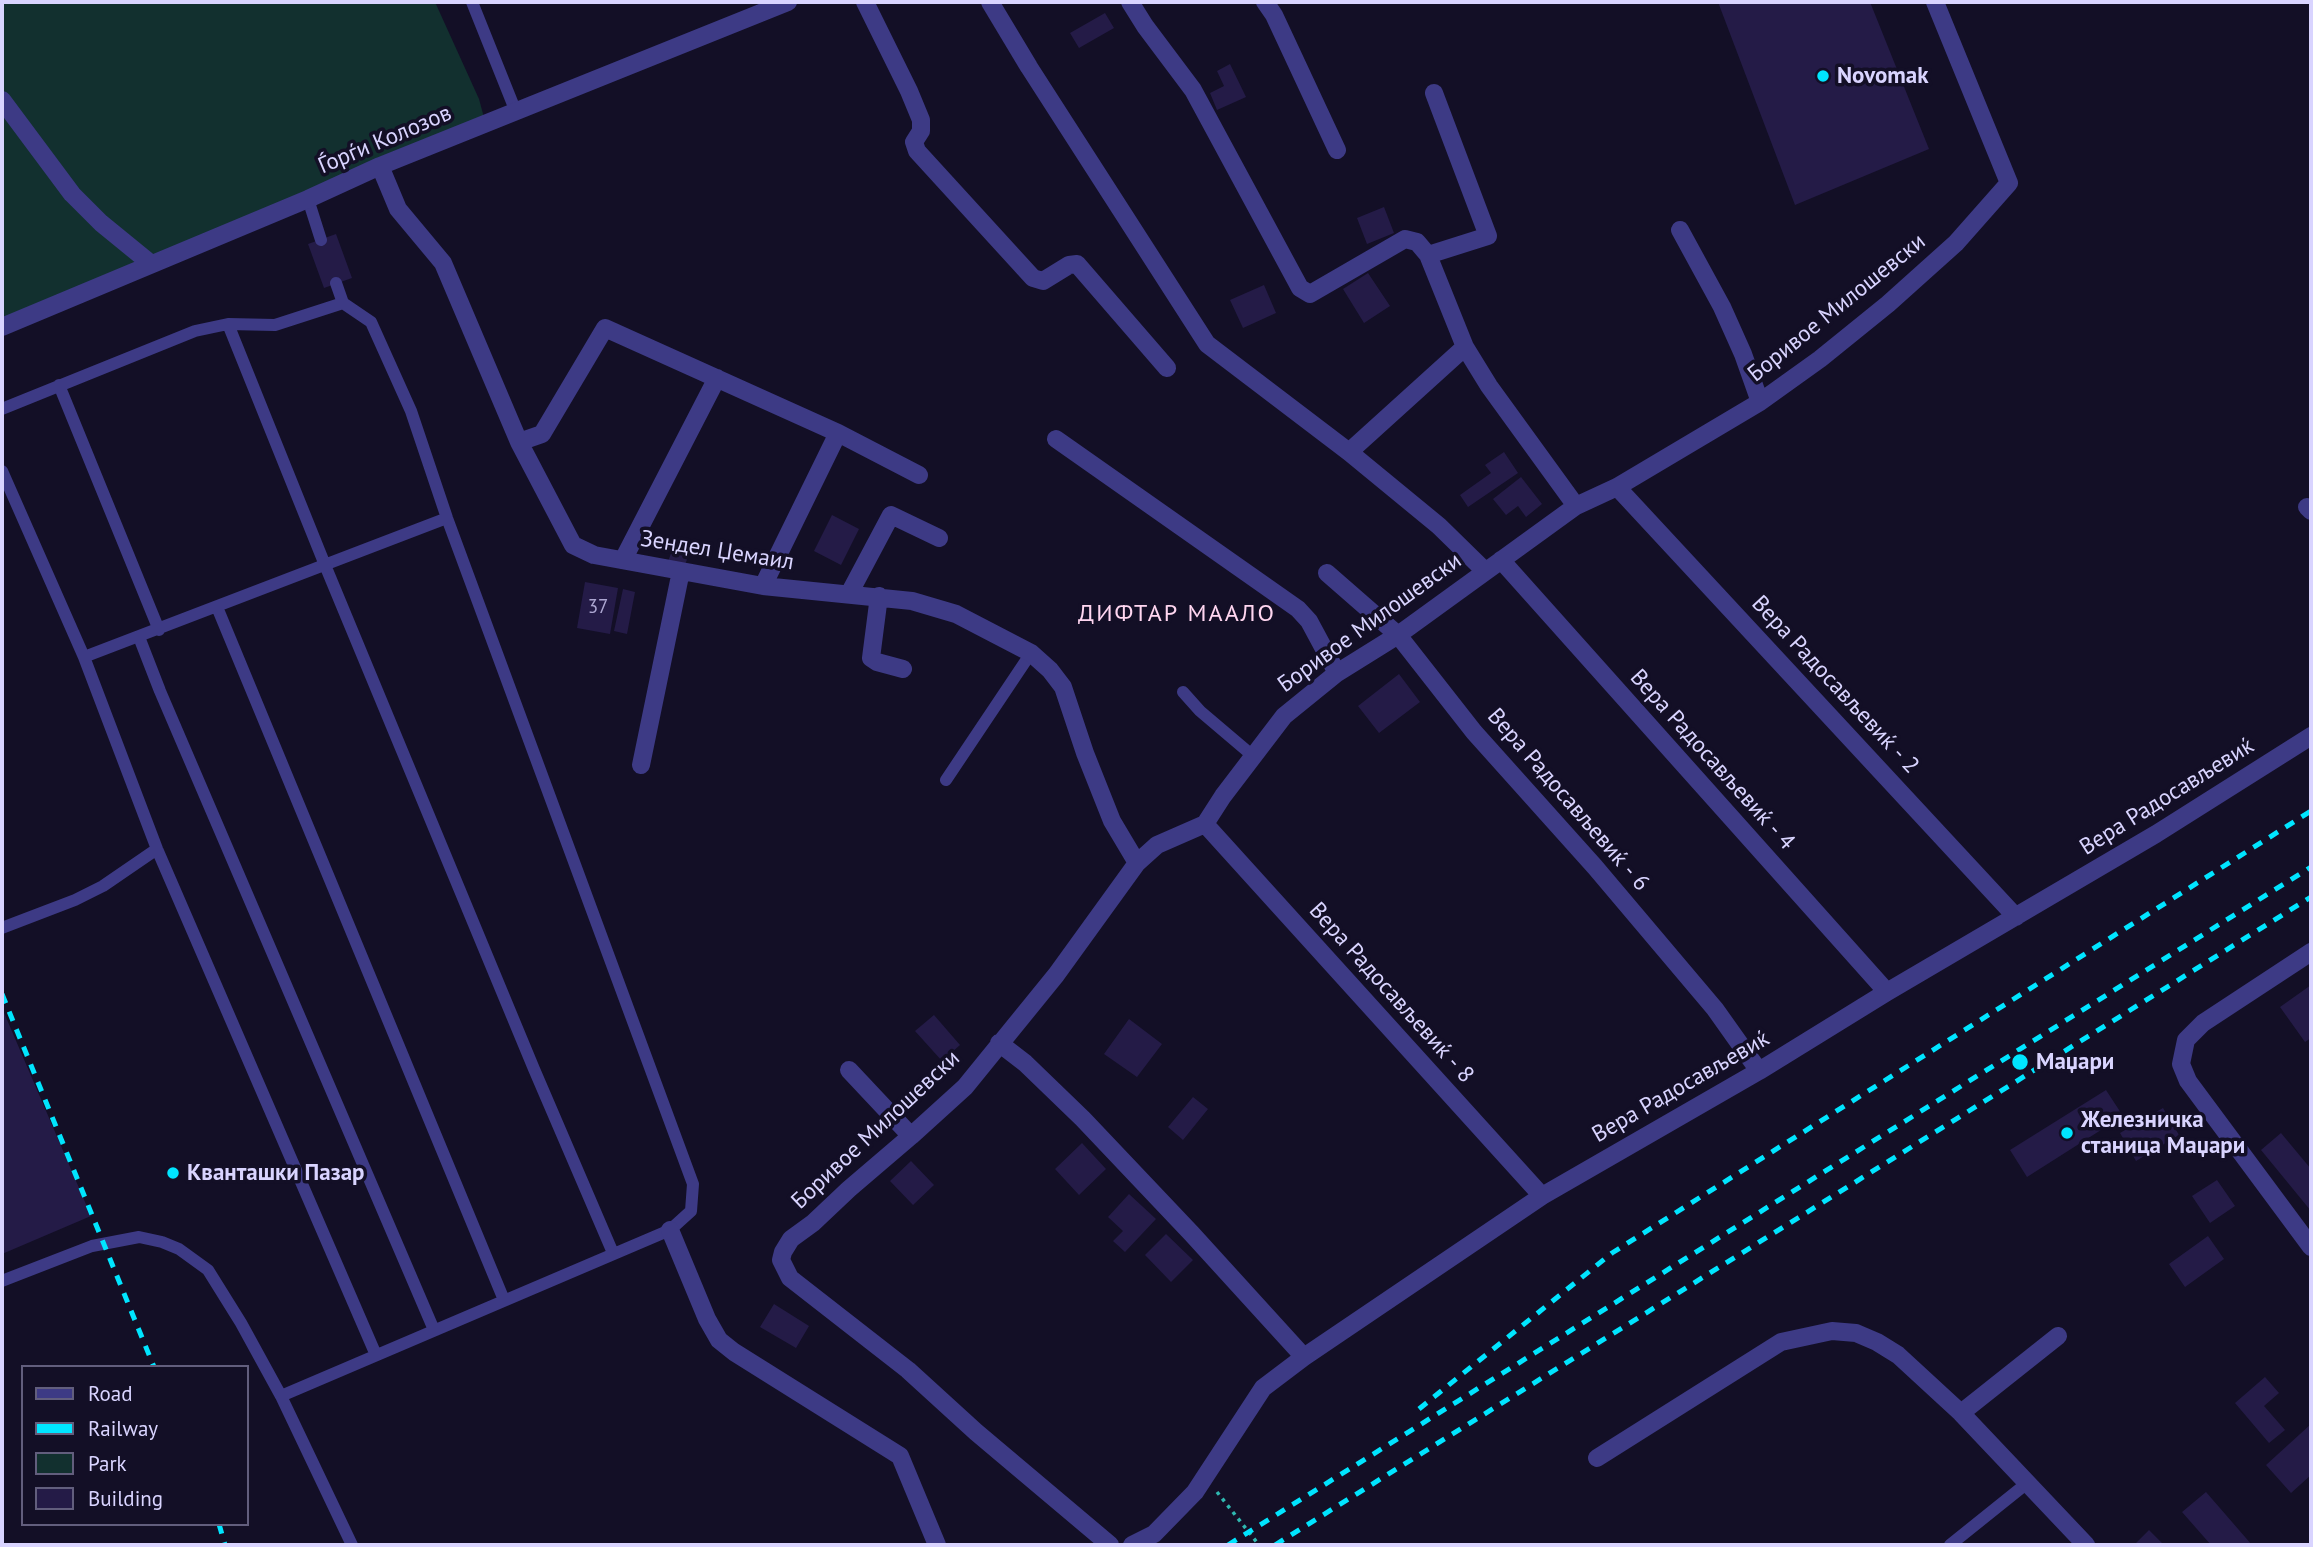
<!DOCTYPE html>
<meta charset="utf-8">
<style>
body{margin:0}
#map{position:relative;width:2313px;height:1547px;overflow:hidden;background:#130f26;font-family:"PT Sans",sans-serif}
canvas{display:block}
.frame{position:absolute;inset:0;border:4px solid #d9d4ff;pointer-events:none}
.legend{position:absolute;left:21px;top:1365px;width:228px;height:161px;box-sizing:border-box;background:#130f26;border:2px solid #625e7d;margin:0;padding:9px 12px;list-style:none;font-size:21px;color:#d9d4ff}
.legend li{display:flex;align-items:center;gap:14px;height:35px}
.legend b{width:35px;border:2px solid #625e7d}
</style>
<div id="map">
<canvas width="2313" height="1547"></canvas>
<div class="frame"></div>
<ul class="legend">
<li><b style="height:9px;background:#3d3a85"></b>Road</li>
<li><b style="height:9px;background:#00e5ff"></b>Railway</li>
<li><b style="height:19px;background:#12302f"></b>Park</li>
<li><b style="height:19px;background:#241b47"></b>Building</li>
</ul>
</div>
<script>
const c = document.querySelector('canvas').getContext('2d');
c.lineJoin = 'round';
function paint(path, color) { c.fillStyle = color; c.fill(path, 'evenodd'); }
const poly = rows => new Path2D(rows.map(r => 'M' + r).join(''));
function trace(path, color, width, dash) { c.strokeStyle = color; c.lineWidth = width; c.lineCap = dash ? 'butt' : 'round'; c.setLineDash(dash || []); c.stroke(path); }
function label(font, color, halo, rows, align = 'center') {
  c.font = font + ' "PT Sans",sans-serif'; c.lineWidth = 7; c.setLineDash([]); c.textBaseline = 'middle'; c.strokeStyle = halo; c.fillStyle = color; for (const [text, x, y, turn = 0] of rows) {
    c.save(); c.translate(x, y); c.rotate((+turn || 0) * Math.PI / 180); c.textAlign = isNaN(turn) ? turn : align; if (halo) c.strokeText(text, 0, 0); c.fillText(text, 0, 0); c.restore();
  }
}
paint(poly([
 [2,2,435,2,479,99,486,125,2,327]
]), '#12302f');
paint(poly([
 [1718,2,1870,2,1929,149,1795,205],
 [1105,13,1114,28,1079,48,1070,33],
 [1230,64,1246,97,1217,110,1210,93,1224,86,1217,71],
 [1384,207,1394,233,1367,244,1357,218],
 [336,234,352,278,324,288,308,244],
 [1368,273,1390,306,1364,323,1343,289],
 [1264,285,1276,313,1243,328,1230,300],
 [1504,452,1518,473,1468,507,1460,495,1491,473,1485,465],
 [1521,477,1542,504,1526,517,1518,506,1506,515,1493,499],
 [832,515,859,529,841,565,814,551],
 [675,543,691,549,683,570,667,564],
 [585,582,618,588,610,634,577,628],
 [623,589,635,592,627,634,614,631],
 [1399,674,1420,702,1379,733,1358,706],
 [2311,985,2311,1038,2305,1042,2280,1007],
 [2,1008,91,1216,2,1254],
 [934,1015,960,1045,942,1061,915,1031],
 [1129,1019,1162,1044,1137,1077,1104,1054],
 [2106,1090,2123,1116,2027,1177,2010,1150],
 [1193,1097,1208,1109,1183,1140,1168,1127],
 [2163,1108,2179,1135,2136,1161,2120,1133],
 [2281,1133,2311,1169,2311,1211,2261,1150],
 [1082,1143,1106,1169,1079,1195,1055,1169],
 [911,1161,934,1185,913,1205,890,1181],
 [2217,1180,2235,1206,2210,1223,2192,1196],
 [1129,1194,1156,1219,1125,1252,1113,1241,1123,1231,1108,1217],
 [1166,1234,1193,1260,1171,1282,1145,1255],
 [2208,1236,2224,1259,2185,1287,2169,1264],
 [774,1304,809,1326,796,1348,760,1327],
 [2265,1377,2279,1393,2264,1406,2285,1430,2269,1443,2235,1403],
 [2311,1424,2311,1475,2291,1493,2266,1465],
 [2206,1492,2252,1545,2211,1545,2182,1512],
 [2149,1530,2164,1545,2134,1545]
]), '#241b47');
trace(poly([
 [1217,1492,1259,1545]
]), '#2fb8b0', 3.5, [3.5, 5]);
trace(poly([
 [472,2,516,112],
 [308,199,321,240],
 [228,324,325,565,534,1069,613,1253],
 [59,385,159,630],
 [2,409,195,331,228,324,275,325,343,303],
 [2,471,84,657,157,849,376,1355],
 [217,607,504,1300],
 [139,637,160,691,434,1330],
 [84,657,447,518],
 [1183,692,1200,711,1253,756],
 [946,780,1031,653],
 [2,928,75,900,103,886,157,849],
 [2,1281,92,1246,139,1237,162,1242,179,1249,208,1270,241,1323,281,1396,352,1545],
 [281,1396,670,1230,691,1211,693,1184,447,518,411,411,371,322,343,303,336,283],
 [1950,1545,2026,1484]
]), '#3d3a85', 12);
trace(poly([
 [865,2,909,91,921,120,921,131,914,142,917,151,1033,278,1043,281,1069,265,1077,264,1167,368],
 [990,2,1029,67,1207,344,1349,452,1439,526,1485,571],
 [1130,2,1145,26,1193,90,1300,288,1310,294,1405,239,1417,242,1428,255,1465,347,1489,386,1576,506],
 [1265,2,1274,15,1337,150],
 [2,100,72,194,101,223,150,263],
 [380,166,398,209,443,263,519,442,573,545,594,555,763,586,912,601,956,614,1031,653,1050,670,1063,687,1085,753,1112,821,1137,863],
 [1680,230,1722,307,1743,354,1760,402],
 [1428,255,1488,236,1434,93],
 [2,327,308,199,380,166,788,2],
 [1056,439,1298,609,1309,621,1337,673],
 [519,442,542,434,605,328,838,433,919,475],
 [1349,452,1465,347],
 [1617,487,2016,917],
 [2307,507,2311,511],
 [623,560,717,378],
 [1501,560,1887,992],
 [1327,573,1398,635,1474,732,1595,867,1715,1009,1759,1071],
 [763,586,838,433],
 [849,594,891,515,939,538],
 [879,596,871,658,877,662,903,669],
 [641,765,681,571],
 [1205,824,1542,1196],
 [2311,952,2203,1023,2186,1040,2181,1064,2188,1081,2311,1247],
 [999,1043,1025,1063,1083,1119,1192,1234,1304,1357],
 [849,1070,911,1136],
 [670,1230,707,1319,719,1340,734,1352,900,1456,937,1545],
 [1961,1413,2058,1336],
 [1597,1458,1781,1342,1832,1331,1856,1333,1877,1342,1898,1355,1961,1413,2086,1545],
 [1110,1545,976,1432,908,1370,790,1278,781,1260,783,1252,791,1239,813,1223,849,1189,911,1136,965,1087,1056,975,1137,863,1157,845,1205,824,1223,796,1284,716,1337,673,1398,635,1576,506,1617,487,1760,402,1820,359,1888,304,1956,243,2009,183,1935,2],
 [1132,1545,1154,1534,1195,1492,1263,1388,1304,1357,1542,1196,1759,1071,1887,992,2156,834,2311,736]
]), '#3d3a85', 18);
trace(poly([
 [2,994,154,1367],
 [1419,1409,1612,1253,2311,811],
 [219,1524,225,1545],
 [1228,1545,2311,867],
 [1275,1545,2311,897]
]), '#00e5ff', 5, [10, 9]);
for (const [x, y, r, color] of [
 [1823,76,7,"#00e5ff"],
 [2020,1062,9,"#00e5ff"],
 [2067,1133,7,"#00e5ff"],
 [173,1173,7,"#00e5ff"]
]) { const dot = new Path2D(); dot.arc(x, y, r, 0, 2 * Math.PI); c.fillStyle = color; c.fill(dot); trace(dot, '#130f26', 2.5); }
label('19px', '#aca6d1', null, [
 ["37",598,608]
]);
label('bold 23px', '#d9d4ff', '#130f26', [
 ["Novomak",1837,76],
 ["Маџари",2036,1062],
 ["Железничка",2081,1120],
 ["станица Маџари",2081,1146],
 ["Кванташки Пазар",187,1173]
], 'left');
label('23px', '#d9d4ff', '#130f26', [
 ["Ѓорѓи Колозов",385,140,-23],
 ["Боривое Милошевски",1837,308,-39],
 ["Зендел Џемаил",717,551,9],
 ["Боривое Милошевски",1370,623,-36],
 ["Вера Радосављевиќ - 2",1835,685,47],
 ["Вера Радосављевиќ - 4",1712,760,48],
 ["Вера Радосављевиќ",2167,797,-32],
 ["Вера Радосављевиќ - 6",1568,800,49],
 ["Вера Радосављевиќ - 8",1391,993,48],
 ["Вера Радосављевиќ",1681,1087,-30],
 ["Боривое Милошевски",876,1130,-43]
]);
c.letterSpacing = '2px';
label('24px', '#ffd6f0', '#130f26', [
 ["ДИФТАР МААЛО",1177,614]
]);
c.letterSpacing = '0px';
</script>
